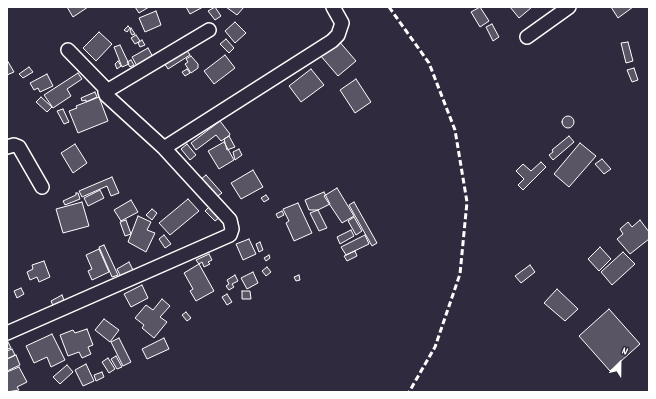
<!DOCTYPE html>
<style>
body{margin:0}
#map{position:relative;width:656px;height:399px;overflow:hidden;background:#2f2a3d;font-family:Dekko,sans-serif}
canvas{display:block}
.frame{position:absolute;inset:0;border:8px solid #fff;pointer-events:none}
.north{position:absolute;left:600px;top:343px;width:40px;height:40px;-webkit-text-stroke:3px #2f2a3d;paint-order:stroke;rotate:22deg;font-size:11px;font-weight:700;line-height:16px;text-align:center;color:#fff}
.north::after{content:'';display:block;margin:auto;width:14px;height:18px;background:#fff;clip-path:polygon(50% 0,100% 100%,50% 72%,0 100%)}
</style>
<div id="map">
<canvas width="656" height="399"></canvas>
<div class="frame"></div>
<div class="north">N</div>
</div>
<script>
const c = document.querySelector('canvas').getContext('2d');
c.lineJoin = 'round';
function paint(path, color) { c.fillStyle = color; c.fill(path, 'evenodd'); }
const poly = rows => new Path2D(rows.map(r => 'M' + r).join(''));
function trace(path, color, width, dash) { c.strokeStyle = color; c.lineWidth = width; c.lineCap = dash ? 'butt' : 'round'; c.setLineDash(dash || []); c.stroke(path); }
const building = poly([
 [67,7,88,7,73,17,67,7],
 [135,7,149,7,139,13,135,7],
 [186,7,203,7,190,14,186,7],
 [215,7,221,16,215,20,208,11,215,7],
 [226,7,244,7,237,15,226,7],
 [480,7,489,21,480,27,471,12,480,7],
 [510,7,532,7,519,18,510,7],
 [611,7,633,7,618,18,611,7],
 [156,11,161,25,145,32,139,18,156,11],
 [235,22,246,33,235,43,225,31,235,22],
 [492,24,499,37,493,41,486,27,492,24],
 [128,26,130,28,127,32,124,30,128,26],
 [131,28,135,34,132,35,130,31,131,28],
 [99,32,112,44,96,61,83,48,99,32],
 [136,35,140,41,135,44,131,38,136,35],
 [226,39,234,48,229,53,220,44,226,39],
 [142,40,145,45,140,47,138,43,142,40],
 [338,40,356,61,338,76,320,55,338,40],
 [628,42,633,61,626,63,621,43,628,42],
 [120,45,129,64,122,67,114,47,120,45],
 [148,48,153,57,137,66,132,57,148,48],
 [186,49,190,55,168,69,164,63,186,49],
 [225,55,235,68,214,84,204,71,225,55],
 [191,56,198,64,198,68,191,73,185,64,188,62,186,59,191,56],
 [7,60,14,72,7,75,7,60],
 [131,60,134,65,130,67,127,62,131,60],
 [118,61,121,66,117,69,115,64,118,61],
 [29,67,33,72,23,78,19,74,29,67],
 [634,68,638,80,632,82,627,70,634,68],
 [187,69,190,73,185,76,182,72,187,69],
 [311,69,324,85,301,102,289,86,311,69],
 [78,73,82,79,67,89,71,96,53,108,44,95,78,73],
 [47,74,53,86,40,92,38,88,34,90,30,83,47,74],
 [356,79,371,102,355,113,340,90,356,79],
 [95,92,97,97,86,102,86,100,82,101,81,98,95,92],
 [41,97,52,107,47,112,36,102,41,97],
 [99,97,108,121,78,133,69,111,77,108,76,106,99,97],
 [63,109,69,122,64,124,57,111,63,109],
 '562 122a6 6 0 1 1 12 0a6 6 0 1 1-12 0Z',
 [220,121,230,134,229,136,221,141,216,135,196,150,191,143,220,121],
 [229,136,235,147,227,150,224,139,229,136],
 [569,136,574,142,553,160,549,155,553,152,552,150,569,136],
 [224,142,234,160,219,169,208,151,224,142],
 [580,143,596,156,569,187,554,174,580,143],
 [75,144,87,163,73,173,61,153,75,144],
 [187,144,196,155,190,160,181,149,187,144],
 [239,149,242,155,235,160,233,152,239,149],
 [602,159,611,169,604,174,595,164,602,159],
 [541,162,546,167,523,190,518,185,524,179,516,171,523,164,531,171,541,162],
 [253,170,263,187,241,199,231,183,253,170],
 [206,175,222,193,215,198,200,180,206,175],
 [112,177,119,193,111,196,107,186,82,197,79,191,112,177],
 [337,188,354,216,342,223,324,196,337,188],
 [100,190,104,198,88,206,84,198,100,190],
 [324,192,330,204,318,210,309,210,305,200,324,192],
 [76,193,78,193,80,199,65,205,63,201,76,195,76,193],
 [266,195,269,199,264,202,261,198,266,195],
 [188,199,199,211,170,235,159,223,188,199],
 [131,200,138,212,121,221,114,210,131,200],
 [82,202,89,226,63,233,56,209,82,202],
 [354,202,377,243,372,246,349,205,354,202],
 [298,203,312,233,294,241,286,223,289,221,283,209,298,203],
 [210,206,220,217,215,221,205,211,210,206],
 [152,209,157,213,152,220,146,215,152,209],
 [318,210,327,228,319,231,310,213,318,210],
 [282,211,284,215,278,218,276,214,282,211],
 [138,216,151,222,147,230,155,233,146,252,128,242,138,216],
 [354,217,362,231,356,235,348,221,354,217],
 [126,220,131,234,125,236,120,222,126,220],
 [640,220,649,232,649,239,630,254,617,239,623,234,620,229,628,222,632,227,640,220],
 [351,230,354,236,340,244,337,237,351,230],
 [164,235,171,244,165,248,159,239,164,235],
 [365,235,369,244,346,255,341,247,365,235],
 [249,239,256,254,243,260,236,244,249,239],
 [260,242,263,250,259,252,256,244,260,242],
 [104,245,118,275,112,277,99,247,104,245],
 [600,247,611,259,599,271,588,259,600,247],
 [99,249,109,272,92,280,88,271,92,269,86,255,99,249],
 [355,251,357,256,347,261,344,256,355,251],
 [623,252,635,264,612,285,601,272,623,252],
 [209,254,212,260,208,262,210,264,204,267,202,262,199,264,196,260,209,254],
 [269,255,270,258,266,261,264,258,269,255],
 [44,261,50,277,39,282,37,277,30,280,27,272,33,269,32,265,44,261],
 [129,262,134,272,122,279,117,269,129,262],
 [199,264,214,291,196,301,190,291,193,289,184,273,199,264],
 [530,265,535,272,521,283,515,276,530,265],
 [267,267,271,272,266,276,262,271,267,267],
 [253,272,258,283,247,289,241,278,253,272],
 [235,275,238,281,232,284,234,287,229,290,226,286,229,284,227,280,235,275],
 [299,275,300,280,296,281,294,277,299,275],
 [142,285,148,298,131,307,124,294,142,285],
 [21,288,24,294,17,298,14,291,21,288],
 [557,289,578,309,565,321,544,303,557,289],
 [242,291,250,291,251,299,242,299,242,291],
 [227,294,232,302,227,305,222,297,227,294],
 [62,295,65,303,54,308,51,301,62,295],
 [162,299,170,306,160,317,167,322,154,338,142,328,144,325,135,318,146,305,153,310,162,299],
 [609,309,640,344,610,371,579,336,609,309],
 [186,312,191,318,187,321,182,315,186,312],
 [104,319,119,330,110,342,95,330,104,319],
 [87,329,93,345,88,347,91,354,82,358,79,352,68,356,60,335,73,330,75,333,87,329],
 [52,334,65,360,51,367,47,357,34,363,26,346,52,334],
 [119,338,131,362,123,366,111,342,119,338],
 [164,338,169,349,147,359,142,349,164,338],
 [7,340,11,348,7,349,7,340],
 [12,349,15,355,7,359,7,351,12,349],
 [16,355,20,365,7,371,7,359,16,355],
 [116,356,122,367,117,369,111,359,116,356],
 [108,358,115,369,109,373,102,362,108,358],
 [86,364,94,381,83,386,75,370,86,364],
 [67,365,73,372,60,384,53,377,67,365],
 [19,367,27,382,17,387,19,390,7,392,7,372,19,367],
 [102,372,104,377,96,381,94,375,102,372]
]);
paint(building, '#595564');
trace(building, '#fff', 1);
const street = poly([
 [527,37,569,7],
 [68,50,106,89],
 [7,147,14,145,19,147,42,187],
 [164,148,332,41,338,35,342,23,333,7],
 [7,333,230,235,232,229,230,220,164,148,106,95,105,92,209,30]
]);
trace(street, '#fff', 16);
trace(street, '#2f2a3d', 13);
trace(poly([
 [389,7,429,63,455,130,467,202,460,274,435,347,409,392]
]), '#fff', 3, [6, 3]);
</script>
